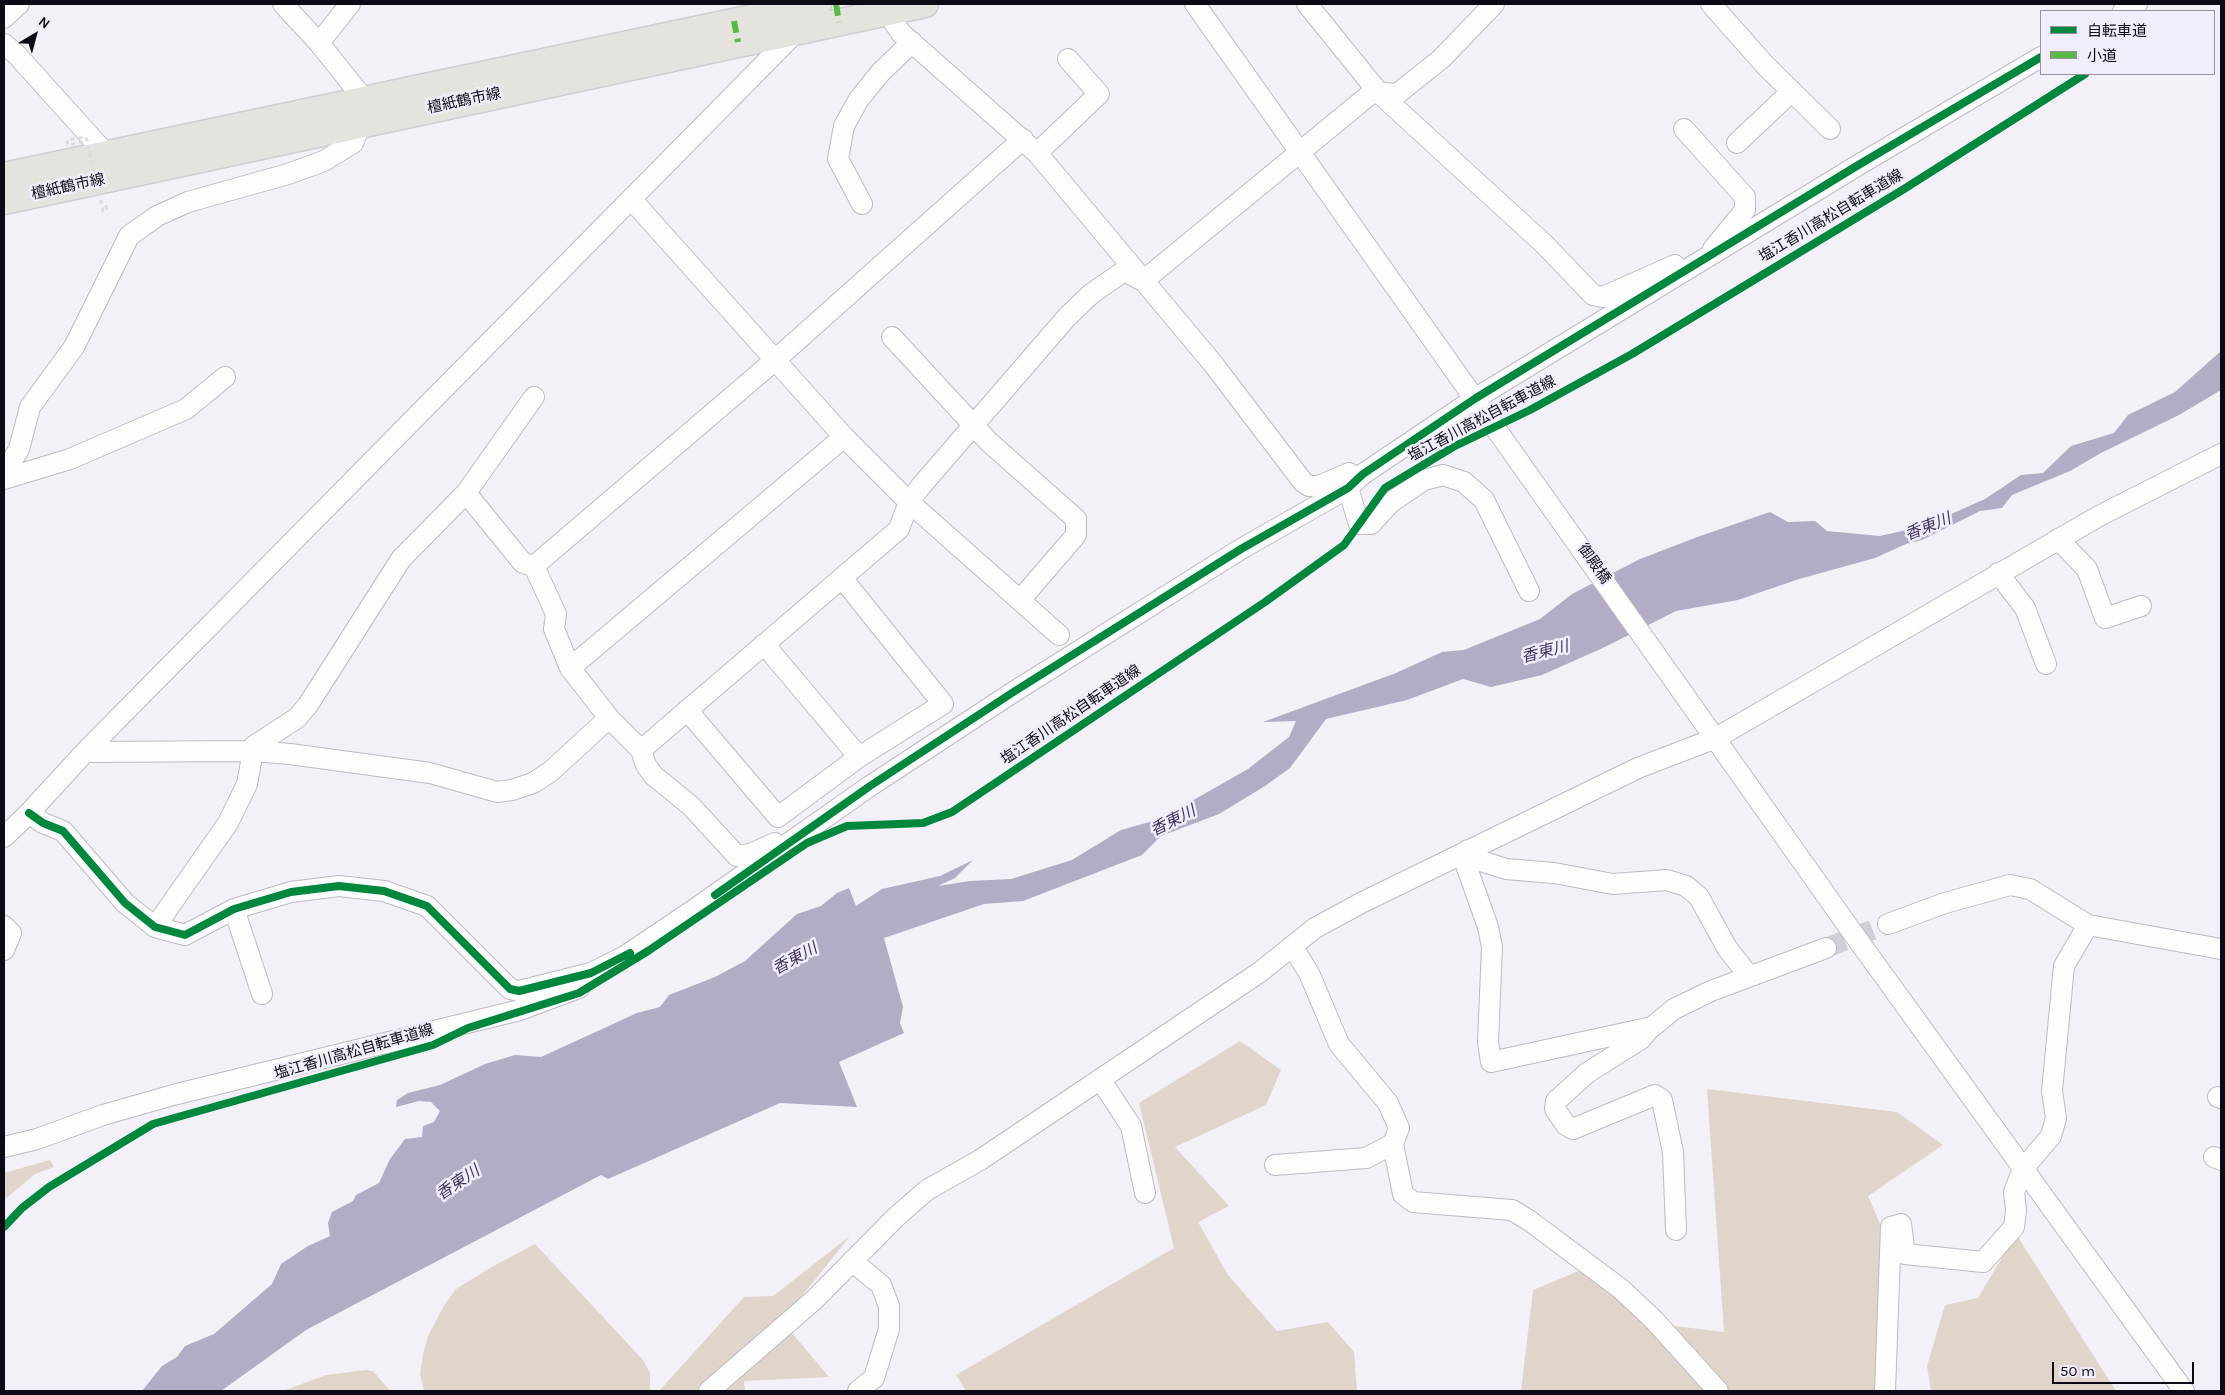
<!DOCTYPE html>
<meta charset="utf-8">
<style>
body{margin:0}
#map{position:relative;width:2225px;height:1395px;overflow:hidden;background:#f3f0f8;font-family:Karla,"Noto Sans JP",sans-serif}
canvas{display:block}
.frame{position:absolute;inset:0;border:5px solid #0e0a15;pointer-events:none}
.legend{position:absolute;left:2040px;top:10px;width:175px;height:65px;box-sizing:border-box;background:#f2edfb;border:1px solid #97929f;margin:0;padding:6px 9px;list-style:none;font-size:15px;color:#0e0a15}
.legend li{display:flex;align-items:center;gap:10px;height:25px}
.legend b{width:25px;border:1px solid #97929f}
.north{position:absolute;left:10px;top:10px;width:50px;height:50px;-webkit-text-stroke:4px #f2edfb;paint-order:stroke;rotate:37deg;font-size:14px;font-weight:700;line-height:20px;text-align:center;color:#0e0a15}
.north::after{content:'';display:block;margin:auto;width:18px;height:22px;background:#0e0a15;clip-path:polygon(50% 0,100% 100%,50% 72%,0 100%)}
.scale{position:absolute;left:2052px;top:1362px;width:142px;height:22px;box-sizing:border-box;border:2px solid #0e0a15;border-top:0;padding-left:6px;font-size:15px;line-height:18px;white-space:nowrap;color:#0e0a15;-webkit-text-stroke:4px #f2edfb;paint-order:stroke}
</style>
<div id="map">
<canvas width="2225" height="1395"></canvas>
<div class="frame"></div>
<ul class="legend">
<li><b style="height:6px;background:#00873e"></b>自転車道</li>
<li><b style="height:6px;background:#58b947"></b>小道</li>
</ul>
<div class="north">N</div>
<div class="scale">50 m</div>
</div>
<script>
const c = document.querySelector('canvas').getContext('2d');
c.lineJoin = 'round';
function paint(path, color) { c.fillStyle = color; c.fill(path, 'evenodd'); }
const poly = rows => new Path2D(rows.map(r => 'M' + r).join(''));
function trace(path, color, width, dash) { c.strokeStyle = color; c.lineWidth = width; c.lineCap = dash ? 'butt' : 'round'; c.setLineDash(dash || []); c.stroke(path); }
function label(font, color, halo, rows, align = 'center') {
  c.font = font + ' Karla,"Noto Sans JP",sans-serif'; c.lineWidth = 5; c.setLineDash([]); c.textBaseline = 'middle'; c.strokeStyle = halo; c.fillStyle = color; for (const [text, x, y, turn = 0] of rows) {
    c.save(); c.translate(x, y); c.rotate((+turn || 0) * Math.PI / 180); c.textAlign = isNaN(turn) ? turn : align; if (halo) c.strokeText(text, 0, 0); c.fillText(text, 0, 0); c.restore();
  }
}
paint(poly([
 [1240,1041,1281,1070,1266,1105,1175,1147,1229,1206,1198,1222,1228,1275,1277,1331,1328,1322,1354,1352,1357,1391,966,1391,956,1375,1174,1248,1139,1103],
 [1707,1089,1897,1112,1943,1145,1868,1196,1884,1233,1880,1391,1521,1391,1533,1290,1581,1270,1651,1323,1724,1332],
 [50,1160,54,1167,35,1174,4,1200,4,1173],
 [2016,1234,2116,1391,1931,1391,1927,1366,1945,1305,1978,1298],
 [850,1236,782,1321,829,1377,744,1381,745,1391,659,1391,744,1297,773,1296],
 [535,1244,643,1360,650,1373,650,1391,424,1391,420,1374,423,1354,428,1336,445,1304,456,1289,490,1268],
 [366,1370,373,1371,390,1391,283,1391,326,1375]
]), '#e0d5cb');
paint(poly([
 [2221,351,2221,390,2179,415,2101,453,2070,471,2012,495,2002,508,1980,511,1922,540,1906,544,1875,558,1799,579,1738,600,1676,611,1605,647,1542,675,1491,687,1463,679,1407,700,1326,719,1290,768,1265,786,1219,814,1161,836,1142,855,1023,901,984,904,884,938,903,1007,900,1023,904,1033,839,1062,857,1107,780,1103,608,1179,601,1175,306,1330,221,1391,142,1391,162,1366,177,1357,185,1346,214,1334,272,1284,281,1264,308,1246,330,1236,328,1223,332,1212,353,1201,356,1195,379,1183,390,1159,405,1139,422,1137,423,1126,434,1122,440,1111,431,1102,419,1101,396,1107,397,1100,408,1093,440,1085,485,1064,515,1055,541,1057,637,1013,660,1007,669,995,715,977,745,961,797,914,821,906,837,893,849,888,856,906,882,889,940,876,973,860,955,878,938,886,970,881,1011,879,1072,860,1121,830,1160,819,1248,769,1289,737,1296,721,1263,722,1396,673,1442,652,1464,650,1540,619,1572,594,1640,559,1700,536,1770,512,1788,522,1815,521,1827,531,1880,536,1924,526,1985,499,2021,475,2043,473,2071,446,2114,433,2128,415,2175,392]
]), '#b4abc4');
trace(poly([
 [1826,948,1888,924]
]), '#d1ced6', 20, [20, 10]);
const minor = poly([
 [283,4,319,43,363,98],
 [1195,4,1850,929,2184,1391],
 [1307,4,1379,93,1544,244,1593,295,1603,297,1675,265],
 [1711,4,1765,65,1830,129],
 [2123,11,2137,4],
 [887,12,901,33,1037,153,1214,365,1303,482,1309,486,1319,486,1349,473],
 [4,18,19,4],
 [319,43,350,4],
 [4,44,16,54,107,155],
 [1684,129,1745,197,1745,210,1713,249],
 [1023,139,774,361,534,566,556,614,554,629,570,668,609,718,641,750,899,529,909,502,921,486,1067,317,1091,294,1124,271,1143,281,1373,92,1397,94,1441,59,1494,4],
 [1737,143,1792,91],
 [1037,153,1099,94,1068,59],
 [632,200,844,437,909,502,1059,635],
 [862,204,838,159,844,126,859,99,881,72,912,42],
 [892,337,989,442,1076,519,1076,535,1021,599],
 [4,474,19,449,30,407,74,347,129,236,157,216,188,202,288,174,324,161,353,143,361,124],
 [4,479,70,459,186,409,225,377],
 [1348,488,1359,524,1371,524,1390,503,1424,480,1443,475,1464,482,1484,500,1529,591],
 [2058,539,2087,569,2105,618,2141,606],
 [534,566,523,563,466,493,534,397],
 [1998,573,2025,608,2046,664],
 [764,644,859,757],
 [570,668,844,437],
 [687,710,778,817,859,757,943,704,842,578],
 [641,750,646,765,653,775,691,806,737,856,750,854,775,843],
 [85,752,253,751,290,754,430,773,497,792,512,790,533,783,550,772,609,718],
 [29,813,43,823,63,831,125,903,155,927,185,935,234,909,291,892,339,886,384,891,427,906,510,989,519,991,591,973,625,956,692,911,870,786,1015,691,1241,549,1348,488,1363,474,1476,398,1860,164,2041,57],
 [4,837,29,813,85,752,797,31],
 [1468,850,1478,860,1506,869,1554,873,1613,884,1667,880,1686,886,1699,897,1727,948,1749,976],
 [1462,854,1488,927,1492,947,1488,1042,1491,1062,1652,1027,1674,1009,1711,991,1826,948],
 [234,909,262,994],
 [1888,924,1945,903,2010,885,2030,889,2088,925,2221,949],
 [4,926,11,933,4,950],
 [155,927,228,823,247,784,254,746,297,718,308,705,401,559,466,493],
 [1292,946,1309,973,1339,1044,1388,1103,1399,1128,1393,1144,1403,1194,1413,1202,1512,1210,1530,1221,1621,1289,1655,1321,1718,1391],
 [1650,1028,1641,1039,1587,1073,1556,1101,1555,1109,1566,1125,1573,1129,1655,1095,1662,1100,1673,1152,1676,1230],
 [1100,1079,1131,1126,1145,1193],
 [2218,1097,2221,1098],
 [4,1147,37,1139,103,1115,173,1095,520,1010,579,988,582,984],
 [2214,1157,2221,1160],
 [1275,1165,1366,1158,1393,1144],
 [852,1261,881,1285,889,1306,889,1329,874,1378,858,1391],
 [709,1391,814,1300,896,1217,927,1190,980,1160,1260,972,1315,928,1363,902,1638,768,1716,738,2099,516,2221,454],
 [1885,1391,1891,1227,1901,1224,1905,1254,1983,1262,2014,1227,2016,1211,2014,1192,2023,1169,2051,1136,2056,1118,2052,1091,2064,966,2088,925]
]);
const major = poly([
 [4,176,818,4],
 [4,201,925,4]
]);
trace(minor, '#bebac4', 22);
trace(major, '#d0cdd2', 29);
trace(minor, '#fdfdfe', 20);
trace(major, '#e6e2de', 26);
trace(poly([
 [83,142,68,145,67,140,86,137,103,211,107,209,105,204]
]), '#dcdbde', 3, [4, 4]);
trace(poly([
 [836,4,839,22],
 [734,21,738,42]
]), '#58b947', 6, [12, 6]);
trace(poly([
 [29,813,43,823,63,831,125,903,155,927,185,935,234,909,291,892,339,886,384,891,427,906,510,989,519,991,591,973,630,953],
 [715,895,870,786,1015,691,1241,549,1348,488,1363,474,1476,398,1860,164,2041,57],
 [4,1227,22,1208,49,1187,153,1124,433,1045,468,1028,579,993,648,951,807,843,847,826,923,823,952,812,1265,602,1344,545,1385,488,1453,447,1530,410,1632,354,1904,189,2085,74]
]), '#00873e', 8);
label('15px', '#0e0a15', '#f2edfb', [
 ["檀紙鶴市線",464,101,-12],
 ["檀紙鶴市線",68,187,-12],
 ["塩江香川高松自転車道線",1831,216,-31],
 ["塩江香川高松自転車道線",1482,419,-28],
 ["御殿橋",1594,564,55],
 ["塩江香川高松自転車道線",1071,715,-34],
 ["塩江香川高松自転車道線",354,1052,-16]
]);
label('italic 16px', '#44325e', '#f2edfb', [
 ["香東川",1928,527,-22],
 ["香東川",1545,652,-14],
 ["香東川",1173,821,-27],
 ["香東川",795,959,-29],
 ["香東川",458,1183,-34]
]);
</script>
